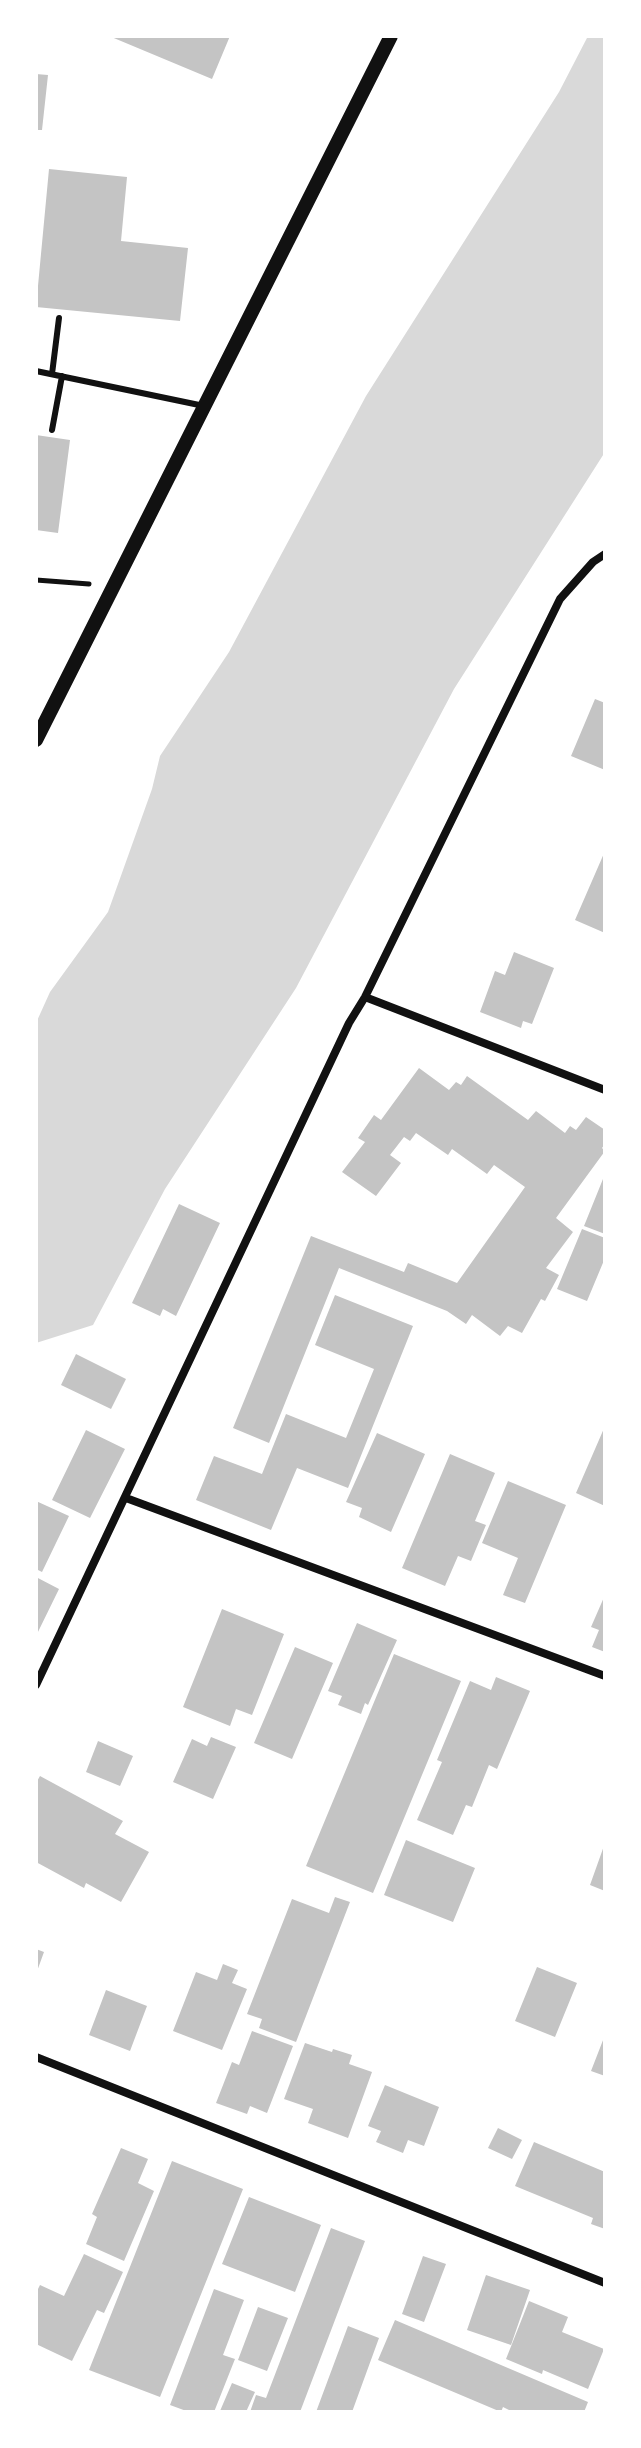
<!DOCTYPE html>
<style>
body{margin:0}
#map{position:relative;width:641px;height:2448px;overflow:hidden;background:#fff;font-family:"Exo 2",sans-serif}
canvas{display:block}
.frame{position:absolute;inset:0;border:38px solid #fff;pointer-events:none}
</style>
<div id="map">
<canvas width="641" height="2448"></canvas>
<div class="frame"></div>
</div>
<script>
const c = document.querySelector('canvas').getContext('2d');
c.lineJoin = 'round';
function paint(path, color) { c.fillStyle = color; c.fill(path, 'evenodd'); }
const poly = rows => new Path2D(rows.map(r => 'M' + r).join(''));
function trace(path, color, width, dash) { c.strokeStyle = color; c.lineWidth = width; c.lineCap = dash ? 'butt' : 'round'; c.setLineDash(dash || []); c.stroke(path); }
paint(poly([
 [588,36,605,36,605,452,454,689,296,988,165,1189,93,1325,36,1343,36,1023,50,992,108,912,152,789,160,756,229,652,366,396,559,92]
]), '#d9d9d9');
paint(poly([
 [109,36,230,36,212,79],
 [36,74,48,75,42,130,36,130],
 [49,169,127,177,121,241,188,248,180,321,36,307],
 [36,435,70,440,58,533,36,530],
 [595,699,605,703,605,770,571,756],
 [605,851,605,933,575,920],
 [514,952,554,968,532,1024,523,1021,521,1028,480,1012,495,971,505,975],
 [419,1068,449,1090,456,1082,461,1085,467,1076,528,1120,536,1111,565,1133,570,1126,576,1130,586,1117,605,1130,605,1144,602,1148,605,1151,556,1218,573,1232,546,1268,559,1275,545,1301,541,1299,522,1333,508,1326,500,1336,472,1315,466,1324,447,1311,339,1268,269,1443,233,1428,311,1236,404,1272,408,1263,457,1283,525,1187,494,1165,487,1174,452,1149,448,1155,416,1133,410,1141,404,1137,390,1155,401,1163,376,1196,342,1172,365,1142,358,1138,374,1115,381,1120],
 [605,1174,605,1234,584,1226],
 [179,1204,220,1223,176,1316,163,1309,160,1316,132,1303],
 [582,1229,605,1238,605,1258,587,1301,557,1289],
 [335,1295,413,1326,348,1488,297,1468,271,1530,196,1500,214,1456,262,1474,286,1414,346,1438,374,1369,315,1345],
 [76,1354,126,1379,111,1409,61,1385],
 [605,1426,605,1506,576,1493],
 [86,1430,125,1449,90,1518,52,1500],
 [377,1433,425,1454,391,1532,359,1517,362,1508,346,1502],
 [450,1454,495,1473,475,1521,486,1525,471,1561,458,1556,445,1586,402,1568],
 [508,1481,566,1505,525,1603,503,1595,518,1558,482,1543],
 [36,1501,69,1516,42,1572,36,1569],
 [36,1577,59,1589,36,1636],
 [605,1595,605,1652,592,1647,599,1630,591,1627],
 [222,1609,284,1634,252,1715,236,1709,230,1726,183,1707],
 [357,1623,397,1640,368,1705,365,1703,361,1714,338,1705,342,1696,328,1691],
 [295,1647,333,1663,292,1759,254,1743],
 [394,1654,461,1681,373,1893,306,1866],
 [496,1677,530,1691,497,1769,489,1765,472,1807,466,1805,453,1835,417,1820,442,1762,437,1760,470,1681,491,1690],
 [211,1737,236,1747,213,1799,173,1782,192,1739,207,1746],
 [98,1741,133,1756,120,1786,86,1772],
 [40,1776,123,1821,115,1834,149,1852,121,1902,86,1883,84,1888,36,1862,36,1783],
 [406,1840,475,1868,453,1922,384,1895],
 [605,1843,605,1891,590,1885],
 [335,1897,350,1902,296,2042,259,2028,262,2019,247,2014,292,1899,329,1913],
 [36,1949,44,1952,36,1974],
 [223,1964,238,1970,232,1983,247,1989,222,2050,173,2031,196,1972,217,1980],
 [537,1967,577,1983,555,2037,515,2021],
 [106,1990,147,2006,130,2051,89,2035],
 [252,2031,293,2046,267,2113,250,2106,247,2114,216,2103,232,2062,239,2065],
 [605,2035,605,2076,591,2071],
 [305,2043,332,2052,333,2049,352,2055,349,2064,372,2072,348,2138,308,2123,313,2109,284,2099],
 [385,2085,439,2107,424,2146,408,2140,403,2153,376,2142,381,2131,368,2126],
 [498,2128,522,2140,512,2159,488,2148],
 [534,2142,605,2172,605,2229,591,2224,593,2218,515,2186],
 [121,2148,148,2159,138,2183,154,2191,124,2261,86,2244,97,2217,92,2214],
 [172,2161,243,2189,160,2397,89,2370],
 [249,2197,321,2225,295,2292,222,2264],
 [331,2228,365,2241,300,2412,250,2412,256,2395,266,2398],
 [84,2254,123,2272,104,2313,97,2310,72,2361,36,2344,36,2293,40,2285,64,2296],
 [423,2256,446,2264,424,2322,402,2314],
 [486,2275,530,2290,511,2345,467,2330],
 [214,2289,244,2300,223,2355,235,2359,214,2412,189,2412,170,2405],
 [529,2301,568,2317,562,2332,604,2349,588,2389,543,2370,542,2374,506,2359],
 [258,2307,288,2318,267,2371,238,2360],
 [395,2320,588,2402,584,2412,513,2412,503,2407,501,2412,378,2360],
 [348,2326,379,2338,352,2412,316,2412],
 [232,2383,255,2392,246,2412,220,2411]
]), '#c4c4c4');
trace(poly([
 [36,580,89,584]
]), '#111', 5);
trace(poly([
 [36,371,204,406],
 [52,374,59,318],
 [52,430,62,376]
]), '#111', 6);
trace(poly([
 [365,997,605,1090],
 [126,1498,605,1676],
 [36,1685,349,1023,365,997,560,599,593,562,605,554],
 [36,2057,605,2283]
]), '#111', 8);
trace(poly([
 [36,740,391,36]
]), '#111', 14);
</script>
